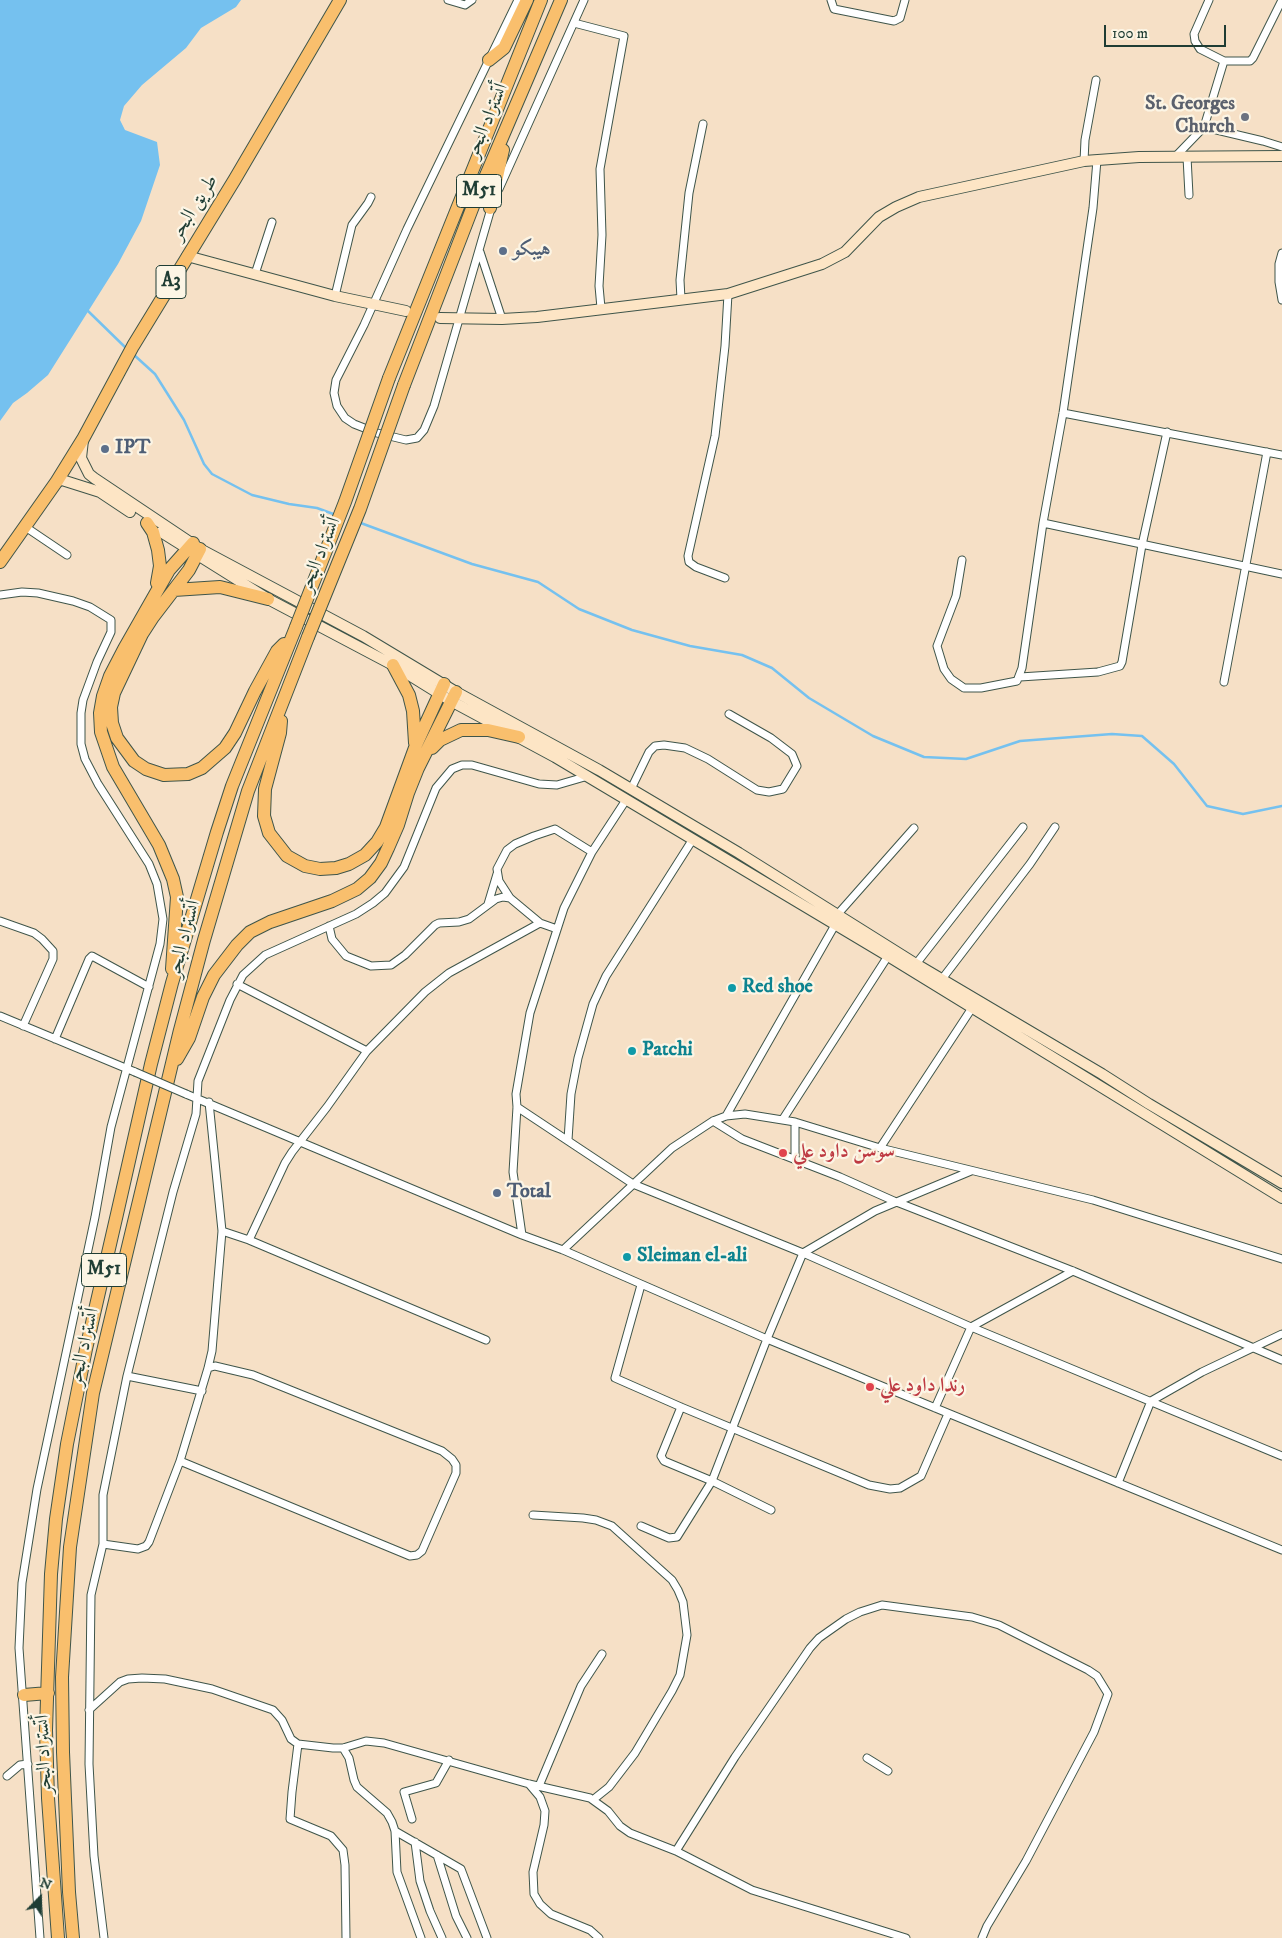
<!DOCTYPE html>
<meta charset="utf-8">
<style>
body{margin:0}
#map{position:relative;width:1282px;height:1938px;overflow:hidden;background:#f6e0c6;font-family:"IM FELL DW Pica",serif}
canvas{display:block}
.north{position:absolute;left:15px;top:1873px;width:50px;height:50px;-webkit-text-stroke:4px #fcf5e5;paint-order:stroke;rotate:22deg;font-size:14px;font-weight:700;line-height:20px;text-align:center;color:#1f3d34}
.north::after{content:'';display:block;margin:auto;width:18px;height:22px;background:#1f3d34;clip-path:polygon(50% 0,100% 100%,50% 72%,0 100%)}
.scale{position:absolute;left:1104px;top:25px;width:122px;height:22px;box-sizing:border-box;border:2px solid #1f3d34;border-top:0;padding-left:6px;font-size:15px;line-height:18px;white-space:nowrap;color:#1f3d34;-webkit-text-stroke:4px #fcf5e5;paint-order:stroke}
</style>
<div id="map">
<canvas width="1282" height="1938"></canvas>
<div class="north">N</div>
<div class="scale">100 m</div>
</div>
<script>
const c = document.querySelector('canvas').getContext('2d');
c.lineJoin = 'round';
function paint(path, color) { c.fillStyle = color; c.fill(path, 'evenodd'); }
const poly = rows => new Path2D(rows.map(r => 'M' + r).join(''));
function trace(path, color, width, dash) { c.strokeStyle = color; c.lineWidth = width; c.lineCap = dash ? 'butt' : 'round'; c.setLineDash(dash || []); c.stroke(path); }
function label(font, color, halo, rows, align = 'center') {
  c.font = font + ' "IM FELL DW Pica",Amiri,serif'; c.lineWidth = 4.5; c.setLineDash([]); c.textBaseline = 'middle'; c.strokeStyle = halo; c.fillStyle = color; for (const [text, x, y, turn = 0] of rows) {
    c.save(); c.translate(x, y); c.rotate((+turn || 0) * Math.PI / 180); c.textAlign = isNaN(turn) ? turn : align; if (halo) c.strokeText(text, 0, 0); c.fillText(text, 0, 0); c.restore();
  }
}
paint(poly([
 [0,0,241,0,236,7,201,28,186,48,142,85,124,106,120,120,125,130,157,142,160,165,141,221,118,264,48,375,27,393,13,403,0,421]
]), '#75c1ef');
trace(poly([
 [88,311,127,349],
 [133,354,155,374,184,420,204,464,212,474,252,495,289,504,317,508,336,515],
 [358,522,472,564,538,582,579,609,632,630,690,646,742,655,772,668,809,698,873,736,924,757,966,759,1020,741,1112,734,1142,736,1174,764,1207,806,1243,814,1282,806]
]), '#75c1ef', 2.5);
const street = poly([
 [448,0,465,5,472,0],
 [831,0,834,9,894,21,900,18,905,0],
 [574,23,624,36,600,169,602,235,599,286,601,308],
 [1224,61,1250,61,1253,58,1282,0],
 [1204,127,1263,141,1282,147],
 [1176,156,1204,127,1224,61,1200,49,1195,41,1194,34,1209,0],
 [1187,157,1189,195],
 [1084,161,1085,140,1096,80],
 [499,189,584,0],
 [492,205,434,406,424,430,417,438,406,440,377,433,354,424,345,418,337,406,334,393,336,380,364,325,407,229,518,0],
 [480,252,502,319],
 [1282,253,1279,264,1279,282,1282,300],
 [255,274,272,222],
 [335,296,352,225,368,203,371,197],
 [681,299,680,280,689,193,703,124],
 [1063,413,1282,455],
 [1043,523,1282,574],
 [24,526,67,555],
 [962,560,956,596,937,646,944,669,951,679,964,688,981,688,1017,681,1022,668,1043,523,1063,413,1093,208,1097,160],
 [725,578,696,567,689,562,688,556,715,436,725,346,728,294],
 [0,595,22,592,38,593,73,601,90,607,111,620,111,632,97,662,83,700,81,713,81,744,85,759,98,784,149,864,157,884,163,919,160,944,111,1127,95,1217,37,1489,22,1583,19,1648,40,1938],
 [1020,677,1098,672,1120,666,1122,662,1142,545,1167,432],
 [1224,682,1267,452],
 [631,789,649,752,655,746,664,745,685,748,708,759,757,790,769,792,783,789,797,766,792,754,771,738,729,714],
 [488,904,497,874],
 [837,915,914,828],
 [0,921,34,933,42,939,53,951,53,959,23,1026],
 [540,923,510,898,499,881,497,869,507,850,515,844,534,836,555,829,592,852],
 [329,926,332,939,346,956,371,966,391,965,405,955,435,925,439,923,459,922,469,919,496,899,503,897,510,898],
 [916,964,1023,827],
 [942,979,1030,864,1055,827],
 [237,984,367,1051],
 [0,1016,135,1072],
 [55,1039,89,959,92,956,149,987],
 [186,1094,522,1235,563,1250,767,1339,1282,1550],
 [517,1107,633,1184,803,1253,971,1327,1282,1456],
 [726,1116,835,925],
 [783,1119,888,956],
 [713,1121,742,1139,840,1177,894,1201,1073,1271,1282,1360],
 [568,1140,571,1094,578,1058,593,1004,606,976,693,839],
 [880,1148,972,1008],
 [795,1160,795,1122],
 [222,1231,249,1240,285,1163,292,1152,327,1107,367,1051,425,992,449,973,540,923,557,929],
 [522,1235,513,1172,517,1107,516,1094,530,1013,564,908,592,852,626,800],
 [249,1240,486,1340],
 [563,1250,672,1148,713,1121,726,1116,745,1114,795,1122,880,1148,1093,1200,1282,1259],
 [641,1285,615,1378,681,1407,869,1485,890,1489,900,1488,921,1476,948,1414],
 [127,1376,202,1391],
 [681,1407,661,1456,664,1461,712,1481,767,1339,803,1253,875,1211,971,1171],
 [935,1408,971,1327,1073,1271],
 [180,1461,410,1556,417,1555,422,1551,456,1473,456,1465,452,1459,442,1451,253,1375,215,1366,208,1368],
 [1118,1483,1151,1401,1202,1372,1282,1334],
 [533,1515,583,1518,596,1520,612,1526,672,1580,678,1590,683,1602,687,1635,680,1675,672,1691,635,1753,609,1787,594,1799],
 [641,1526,669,1538,677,1537,712,1481,771,1510],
 [103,1544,138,1549,146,1546,149,1542,180,1461,208,1368,212,1351,222,1231,209,1102],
 [89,1710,120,1682,128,1679,142,1678,165,1679,212,1689,273,1710,282,1720,291,1739,298,1744,333,1748,343,1748,366,1741,384,1743,529,1784,590,1798,608,1811,620,1826,630,1833,676,1851,752,1890,906,1938],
 [298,1744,292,1792,290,1819,331,1836,343,1850,345,1865,346,1938],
 [343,1748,349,1758,354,1780,357,1787,387,1813,392,1822,395,1831,397,1872,421,1938],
 [867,1758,888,1771],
 [7,1776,20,1765,28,1764],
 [529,1784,540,1797,545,1811,544,1825,533,1872,534,1894,540,1904,551,1914,590,1930,599,1938],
 [539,1786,581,1686,602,1654],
 [412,1819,404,1792,436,1783,449,1760],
 [395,1831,461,1869,487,1938],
 [415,1842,420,1881,430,1911,442,1938],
 [676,1851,735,1757,810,1648,819,1638,846,1619,860,1612,882,1605,972,1617,999,1625,1088,1670,1097,1676,1108,1694,1094,1732,1026,1861,987,1926,982,1938],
 [437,1855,456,1916,467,1938],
 [104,1938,94,1856,89,1764,91,1595,103,1544,103,1495,127,1376,173,1192,196,1114,198,1081,230,1000,243,975,265,955,356,914,373,903,385,893,404,867,436,788,452,769,462,765,472,765,539,784,557,785,588,776]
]);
const secondary = poly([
 [187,256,335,296,406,311],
 [440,318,502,319,537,317,728,294,822,264,845,252,879,217,896,207,919,197,1084,161,1139,157,1282,156],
 [83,440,81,458,89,474,94,478,200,549,363,636,456,692,599,770,739,853,916,964,1102,1074,1149,1104,1282,1183],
 [57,481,62,480,100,492,130,512],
 [161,532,268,599,393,665,451,701,555,757,888,956,1282,1198]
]);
const highway = poly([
 [489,60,504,48,527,0],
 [490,208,503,150],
 [389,378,541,0],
 [404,385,475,201,561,0],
 [147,523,153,532,158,550,160,566,157,583],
 [200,549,189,570,153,617,142,634,114,693,111,707,112,723,117,738,134,761,146,769,164,775,188,774,202,768,225,748,235,733,255,691,277,651,284,644],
 [0,562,57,481,83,439,133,346,235,179,340,0],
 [174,590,220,587,268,599],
 [393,665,409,695,413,711,415,743],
 [281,721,280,733,265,789,264,816,269,833,287,856,305,866,320,869,336,868,349,864,365,855,377,842,386,827,416,745,444,684],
 [432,748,440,740,461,730,488,730,519,737],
 [172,969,177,897,173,879,159,845,113,767,101,732,100,713,103,696,110,676,124,649,169,570,193,543],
 [177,1059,189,1038,203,997,214,975,237,945,250,932,270,922,332,901,357,889,370,878,381,863,388,848,398,825,408,793,418,768,456,692],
 [24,1695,48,1693],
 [58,1938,48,1798,46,1730,51,1574,56,1519,67,1444,86,1349,117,1214,151,1064,172,983,217,832,232,786,296,627],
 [73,1938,69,1892,63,1752,62,1677,70,1547,93,1393,180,1030,204,940,248,791,308,637]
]);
trace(street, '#3f554a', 9);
trace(secondary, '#3f554a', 12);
trace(highway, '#3f554a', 14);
trace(street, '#fff', 7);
trace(secondary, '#fde5c5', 10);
trace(highway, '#f9bf6d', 12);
const streetBridge = poly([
 [135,1072,186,1094]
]);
const highwayBridge = poly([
 [296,627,345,502,389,378],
 [308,637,360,509,404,385]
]);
trace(streetBridge, '#3f554a', 9, []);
trace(highwayBridge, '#3f554a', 14, []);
trace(streetBridge, '#fff', 7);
trace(highwayBridge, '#f9bf6d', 12);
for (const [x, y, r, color] of [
 [1245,117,5,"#6b7280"],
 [503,251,5,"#5c6f8a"],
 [105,449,5,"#5c6f8a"],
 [732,988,5,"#0f9aa8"],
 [632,1051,5,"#0f9aa8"],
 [783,1153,5,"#e0444e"],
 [497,1193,5,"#5c6f8a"],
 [627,1257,5,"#0f9aa8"],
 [870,1387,5,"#e0444e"]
]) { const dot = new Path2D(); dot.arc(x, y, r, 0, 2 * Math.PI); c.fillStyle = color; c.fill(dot); trace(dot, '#fcf5e5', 2); }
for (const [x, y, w] of [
 [479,191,45],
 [171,282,30],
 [104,1270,45]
]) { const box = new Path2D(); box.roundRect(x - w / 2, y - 16.5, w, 33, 4); c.fillStyle = '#fcf5e5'; c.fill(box); trace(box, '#1f3d34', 1); }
label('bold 19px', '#1f3d34', null, [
 ["M51",479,191],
 ["A3",171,282],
 ["M51",104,1270]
]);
label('bold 20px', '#5b616d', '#fcf5e5', [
 ["St. Georges",1235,105],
 ["Church",1235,128]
], 'right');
label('20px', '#1f3d34', '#fcf5e5', [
 ["أتستراد البحر",488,121,-67],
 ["طريق البحر",195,208,-58],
 ["أتستراد البحر",321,555,-68],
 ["أتستراد البحر",185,939,-75],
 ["أتستراد البحر",85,1347,-77],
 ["أتستراد البحر",45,1754,-92]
]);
label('bold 20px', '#4e5e75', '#fcf5e5', [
 ["هيبكو",513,251],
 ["IPT",115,449],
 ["Total",507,1193]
], 'left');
label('bold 20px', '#0d838f', '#fcf5e5', [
 ["Red shoe",742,988],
 ["Patchi",642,1051],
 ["Sleiman el-ali",637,1257]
], 'left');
label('bold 20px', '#be3a42', '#fcf5e5', [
 ["سوسن داود علي",793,1153],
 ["رندا داود علي",880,1387]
], 'left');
</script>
